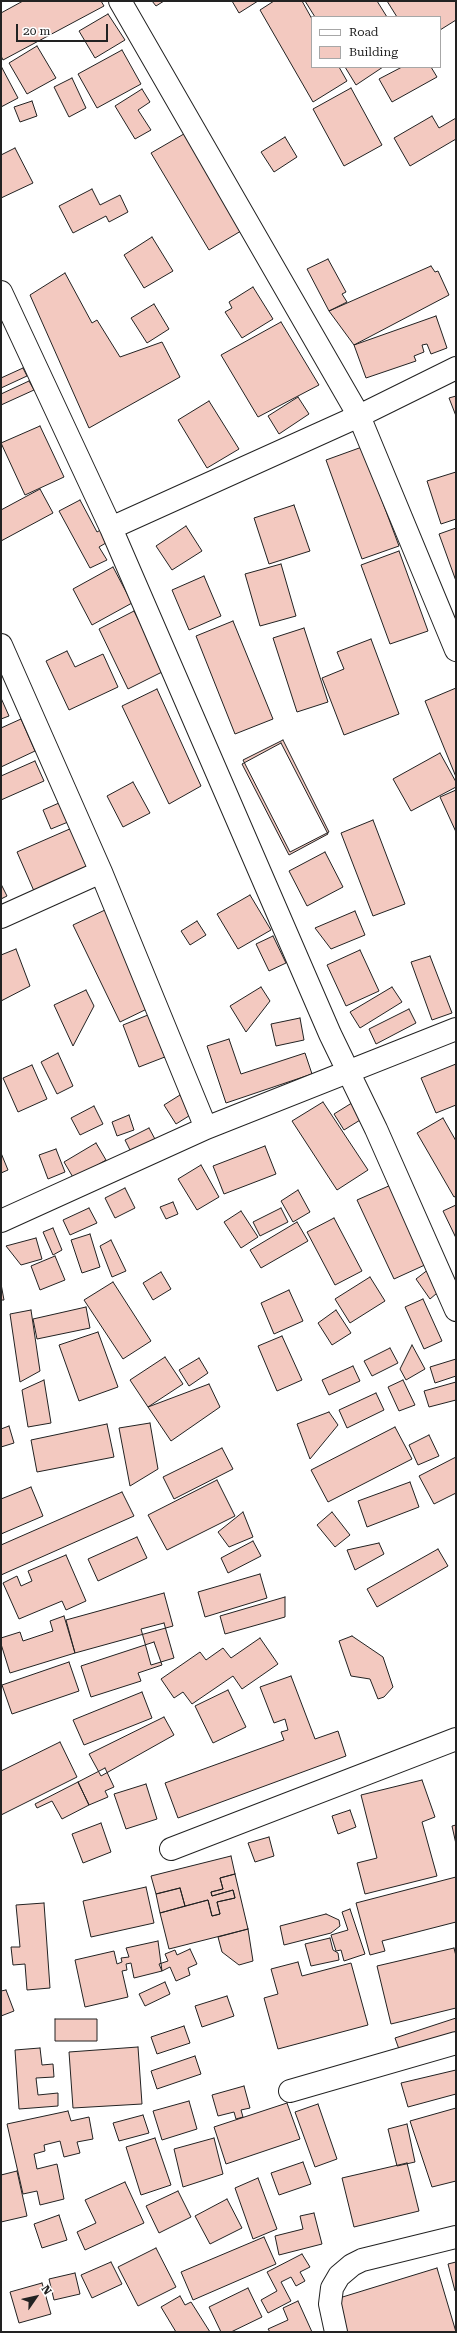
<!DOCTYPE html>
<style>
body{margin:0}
#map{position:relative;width:457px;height:2333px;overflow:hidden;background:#fff;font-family:"Roboto Serif",serif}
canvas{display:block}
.frame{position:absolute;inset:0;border:2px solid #222;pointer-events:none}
.legend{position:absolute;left:311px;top:16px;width:130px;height:52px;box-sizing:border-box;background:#fff;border:1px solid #a7a7a7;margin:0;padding:5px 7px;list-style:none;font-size:12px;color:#222}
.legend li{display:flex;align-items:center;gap:8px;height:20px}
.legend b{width:20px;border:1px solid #a7a7a7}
.north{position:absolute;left:16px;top:2277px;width:40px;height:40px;-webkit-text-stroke:3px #fff;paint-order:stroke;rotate:56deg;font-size:11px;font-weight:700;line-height:16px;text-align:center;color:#222}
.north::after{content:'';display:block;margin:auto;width:14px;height:18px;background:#222;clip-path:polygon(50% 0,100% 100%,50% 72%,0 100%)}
.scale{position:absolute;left:16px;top:24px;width:92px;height:18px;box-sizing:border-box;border:2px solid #222;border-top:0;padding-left:5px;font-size:12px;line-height:14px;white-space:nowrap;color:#222;-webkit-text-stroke:3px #fff;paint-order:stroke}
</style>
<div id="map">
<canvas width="457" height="2333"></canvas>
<div class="frame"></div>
<ul class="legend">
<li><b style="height:5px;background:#fff"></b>Road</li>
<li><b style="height:11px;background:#f3c9c0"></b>Building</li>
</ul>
<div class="north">N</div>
<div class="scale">20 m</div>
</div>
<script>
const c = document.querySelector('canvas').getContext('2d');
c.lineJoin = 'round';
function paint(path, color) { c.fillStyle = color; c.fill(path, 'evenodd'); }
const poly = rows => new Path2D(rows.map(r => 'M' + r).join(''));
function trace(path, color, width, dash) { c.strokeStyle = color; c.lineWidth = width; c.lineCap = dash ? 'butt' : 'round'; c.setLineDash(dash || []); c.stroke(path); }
const building = poly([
 [23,1,101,1,104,6,3,60,1,56,1,13,23,1],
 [152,1,164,1,156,6,152,1],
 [232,1,258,1,239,13,232,1],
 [274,1,302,1,312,19,312,67,339,67,347,81,313,102,260,10,274,1],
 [305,1,377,1,387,17,315,17,305,1],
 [387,1,456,1,456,20,440,30,440,17,397,17,387,1],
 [108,14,125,40,95,58,79,31,108,14],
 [37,46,56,78,27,94,9,63,37,46],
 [122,50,141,84,97,108,78,74,122,50],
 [1,66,18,98,1,107,1,66],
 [345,67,383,67,356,85,345,67],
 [402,67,431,67,437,77,392,102,379,79,402,67],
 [72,78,86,108,69,117,54,87,72,78],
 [351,88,382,145,344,166,313,109,351,88],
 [142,89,150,102,138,110,151,130,135,139,115,106,142,89],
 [32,101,37,116,20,122,14,107,32,101],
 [432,116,439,128,456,118,456,139,410,166,394,138,432,116],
 [189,131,246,228,209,250,151,153,189,131],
 [285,137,297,157,274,172,261,152,285,137],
 [15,148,33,183,1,198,1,155,15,148],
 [92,189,100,205,120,195,128,212,109,222,106,216,73,233,59,206,92,189],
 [152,237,173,271,144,288,124,255,152,237],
 [328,259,346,292,342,294,347,302,329,311,307,269,328,259],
 [431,266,435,272,438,271,449,295,354,345,329,311,431,266],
 [65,273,92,323,97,320,120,357,162,342,180,377,89,428,30,295,65,273],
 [253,287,273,319,242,338,225,312,232,308,229,302,253,287],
 [154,304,169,329,147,343,131,318,154,304],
 [436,316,447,348,431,354,427,344,422,345,424,352,414,356,416,361,366,378,354,345,436,316],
 [281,322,319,385,258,417,221,355,281,322],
 [23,368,27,376,1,388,1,378,23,368],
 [29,381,34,390,1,405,1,394,29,381],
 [456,396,456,416,449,398,456,396],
 [298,397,309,414,279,434,268,416,298,397],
 [209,401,239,449,207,468,178,420,209,401],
 [40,426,64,477,25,495,1,443,40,426],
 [362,447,399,546,362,559,326,460,362,447],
 [456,472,456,519,441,524,427,481,456,472],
 [40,489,53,513,1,541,1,510,40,489],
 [80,500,97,532,104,528,111,540,99,547,107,560,90,568,59,511,80,500],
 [294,505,310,551,269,564,254,518,294,505],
 [186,526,202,551,172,570,156,546,186,526],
 [456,528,456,581,439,534,456,528],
 [399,551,428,631,390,644,361,565,399,551],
 [281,564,296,616,260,626,245,574,281,564],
 [113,567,132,603,92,625,73,589,113,567],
 [204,576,221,616,189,630,172,590,204,576],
 [134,611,164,671,128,689,99,629,134,611],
 [233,621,273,719,235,734,196,636,233,621],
 [304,628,328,702,297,712,273,638,304,628],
 [371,639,399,714,344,735,322,678,344,669,337,652,371,639],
 [67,651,75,667,103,654,118,687,69,710,46,661,67,651],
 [456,688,456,777,425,701,456,688],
 [157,689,201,786,169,804,122,706,157,689],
 [1,698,9,716,1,719,1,698],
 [21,719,35,751,1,767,1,728,21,719],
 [283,740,329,832,290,852,243,760,283,740],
 [281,743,328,834,289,855,242,764,281,743],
 [440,753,456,782,456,787,411,811,393,779,440,753],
 [35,761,44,781,1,800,1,776,35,761],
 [133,782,150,813,123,827,107,796,133,782],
 [456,790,456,832,440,797,456,790],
 [59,803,68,822,51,829,43,810,59,803],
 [373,820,405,904,373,916,341,833,373,820],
 [72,828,89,867,34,891,17,852,72,828],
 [325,852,343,887,307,906,289,871,325,852],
 [1,884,7,896,1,899,1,884],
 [250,895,271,930,238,949,217,914,250,895],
 [105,910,151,1007,120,1022,73,925,105,910],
 [355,911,365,935,331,949,315,928,355,911],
 [197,921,206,935,190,945,181,931,197,921],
 [273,936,286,963,269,971,256,944,273,936],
 [16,949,30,986,1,1001,1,955,16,949],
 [360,950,379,991,346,1006,327,965,360,950],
 [430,956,452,1013,432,1020,411,962,430,956],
 [261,987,270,1001,246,1032,230,1006,261,987],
 [392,987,402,1002,360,1028,350,1012,392,987],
 [86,990,94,1006,73,1046,54,1005,86,990],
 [409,1009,416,1023,376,1044,369,1029,409,1009],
 [153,1013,170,1055,139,1067,123,1025,153,1013],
 [300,1018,304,1040,276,1046,271,1024,300,1018],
 [229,1039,241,1074,305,1053,312,1074,226,1103,207,1046,229,1039],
 [58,1053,73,1086,57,1094,41,1062,58,1053],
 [456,1064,456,1105,436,1113,421,1078,456,1064],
 [32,1065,47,1099,18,1112,3,1078,32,1065],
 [180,1095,192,1114,176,1124,164,1105,180,1095],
 [355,1101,365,1117,344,1130,334,1114,355,1101],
 [323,1102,368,1170,337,1190,292,1121,323,1102],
 [94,1106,103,1124,80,1135,71,1118,94,1106],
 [129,1115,134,1130,117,1136,112,1122,129,1115],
 [443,1118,456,1141,456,1196,454,1197,417,1133,443,1118],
 [149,1128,156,1141,132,1154,125,1140,149,1128],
 [96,1143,106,1160,74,1179,64,1162,96,1143],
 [265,1146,276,1174,224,1194,213,1166,265,1146],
 [56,1149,65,1172,48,1179,39,1155,56,1149],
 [1,1153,8,1170,1,1173,1,1153],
 [201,1165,219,1197,197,1210,178,1179,201,1165],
 [391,1185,427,1264,394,1279,357,1200,391,1185],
 [125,1188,135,1208,115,1218,105,1198,125,1188],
 [298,1190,310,1212,293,1222,281,1201,298,1190],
 [173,1202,178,1214,166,1219,160,1207,173,1202],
 [456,1205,456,1238,443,1211,456,1205],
 [89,1208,97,1223,70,1235,63,1220,89,1208],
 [281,1208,288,1222,260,1236,253,1222,281,1208],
 [241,1211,258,1237,241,1248,224,1222,241,1211],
 [334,1218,362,1271,335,1285,307,1232,334,1218],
 [297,1222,308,1241,261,1268,250,1250,297,1222],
 [53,1228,62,1250,53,1255,43,1232,53,1228],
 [90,1234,100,1267,82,1273,71,1240,90,1234],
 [36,1238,42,1259,21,1265,6,1246,36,1238],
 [111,1240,126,1271,112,1277,100,1246,111,1240],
 [55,1256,65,1280,40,1290,31,1266,55,1256],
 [429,1269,443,1288,430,1299,416,1279,429,1269],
 [161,1272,171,1289,153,1300,143,1283,161,1272],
 [370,1277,385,1301,350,1323,335,1299,370,1277],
 [113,1282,151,1341,123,1359,84,1300,113,1282],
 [1,1284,4,1300,1,1300,1,1284],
 [289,1290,303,1321,274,1334,261,1303,289,1290],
 [423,1299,442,1341,424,1349,405,1307,423,1299],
 [86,1307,90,1328,37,1339,33,1319,86,1307],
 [31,1310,40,1371,20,1382,10,1314,31,1310],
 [336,1310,351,1333,332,1345,318,1323,336,1310],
 [98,1332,118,1387,79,1401,59,1345,98,1332],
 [282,1336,302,1380,277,1391,258,1346,282,1336],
 [412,1345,425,1369,406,1380,400,1369,412,1345],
 [390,1348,398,1363,372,1376,364,1361,390,1348],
 [165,1357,183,1384,148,1407,130,1380,165,1357],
 [199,1358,208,1373,189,1386,179,1370,199,1358],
 [456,1359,456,1376,435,1383,430,1367,456,1359],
 [353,1366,360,1381,329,1395,322,1380,353,1366],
 [44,1380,51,1423,28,1427,22,1390,44,1380],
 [403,1380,415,1405,399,1411,388,1387,403,1380],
 [456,1382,456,1400,429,1407,424,1391,456,1382],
 [209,1384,220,1407,171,1441,148,1407,209,1384],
 [376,1393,384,1410,347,1428,339,1410,376,1393],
 [329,1412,338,1425,310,1459,297,1424,329,1412],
 [150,1423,158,1469,130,1486,119,1428,150,1423],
 [107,1424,114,1457,37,1472,31,1440,107,1424],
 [9,1426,14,1443,1,1447,1,1429,9,1426],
 [395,1427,412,1459,328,1502,311,1470,395,1427],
 [429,1435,439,1456,418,1465,409,1445,429,1435],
 [222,1448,233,1469,174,1499,163,1477,222,1448],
 [456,1457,456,1493,434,1504,419,1476,456,1457],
 [217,1480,235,1516,167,1550,148,1515,217,1480],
 [410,1482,419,1507,367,1527,358,1501,410,1482],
 [31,1487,43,1516,1,1534,1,1499,31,1487],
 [122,1492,134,1516,1,1575,1,1545,122,1492],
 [243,1512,253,1537,229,1547,218,1532,243,1512],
 [332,1512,350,1535,335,1547,317,1525,332,1512],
 [137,1537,147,1558,98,1581,88,1559,137,1537],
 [253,1541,261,1556,228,1573,221,1558,253,1541],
 [379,1543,384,1554,355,1570,347,1550,379,1543],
 [438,1549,448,1566,377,1607,367,1589,438,1549],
 [66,1555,86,1601,66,1610,62,1601,19,1619,3,1583,17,1576,21,1586,32,1581,28,1571,66,1555],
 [260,1574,267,1598,205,1617,198,1592,260,1574],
 [164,1593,173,1626,75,1653,66,1620,164,1593],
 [285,1597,285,1617,225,1634,220,1616,285,1597],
 [64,1616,75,1653,10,1673,1,1644,1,1638,20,1632,23,1641,53,1631,50,1621,64,1616],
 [164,1623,174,1658,151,1665,141,1629,164,1623],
 [352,1636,383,1657,393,1687,384,1697,378,1699,370,1679,351,1676,339,1641,352,1636],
 [260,1638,278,1664,242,1689,233,1676,192,1704,183,1692,174,1698,161,1679,200,1652,206,1660,223,1648,231,1658,260,1638],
 [154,1642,162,1665,138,1673,141,1681,91,1697,81,1666,154,1642],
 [69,1662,79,1691,12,1714,2,1685,69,1662],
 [291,1676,315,1739,338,1731,346,1756,178,1818,165,1783,284,1740,281,1732,288,1730,285,1719,274,1723,260,1687,291,1676],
 [228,1690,246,1727,213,1743,195,1706,228,1690],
 [142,1692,152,1718,84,1745,73,1720,142,1692],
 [164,1717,174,1735,101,1776,89,1754,164,1717],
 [60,1742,77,1777,1,1815,1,1771,60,1742],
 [105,1768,114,1787,105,1791,108,1797,89,1805,78,1782,105,1768],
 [422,1780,435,1817,422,1822,437,1876,365,1894,357,1863,377,1858,361,1795,422,1780],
 [78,1782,89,1805,62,1819,52,1801,37,1808,35,1804,78,1782],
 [146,1784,157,1819,126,1829,114,1794,146,1784],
 [350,1810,356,1827,338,1834,332,1816,350,1810],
 [101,1823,111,1852,83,1863,72,1834,101,1823],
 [456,1825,456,1844,452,1826,456,1825],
 [269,1837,274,1856,255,1862,248,1843,269,1837],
 [231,1856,235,1874,220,1878,223,1889,211,1892,212,1896,233,1890,235,1898,217,1902,220,1914,212,1916,208,1900,185,1906,180,1888,156,1894,151,1876,231,1856],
 [235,1874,248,1929,169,1949,160,1913,208,1900,212,1916,220,1914,217,1902,235,1898,233,1890,212,1896,211,1892,223,1889,220,1878,235,1874],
 [456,1877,456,1922,382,1941,385,1951,370,1955,356,1903,456,1877],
 [146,1887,154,1923,91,1937,83,1901,146,1887],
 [180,1888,185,1906,160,1913,156,1894,180,1888],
 [44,1903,50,1988,27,1990,25,1964,13,1965,11,1947,20,1947,16,1905,44,1903],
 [350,1909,365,1954,344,1961,341,1950,336,1951,331,1935,348,1930,342,1912,350,1909],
 [326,1914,339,1920,340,1926,331,1933,284,1945,280,1926,326,1914],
 [248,1929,253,1961,239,1965,222,1952,218,1937,248,1929],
 [330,1938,333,1950,338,1953,339,1960,311,1966,305,1944,330,1938],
 [158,1941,162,1971,134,1978,131,1963,126,1964,127,1970,122,1971,128,1997,85,2007,75,1960,114,1951,117,1964,122,1962,121,1958,129,1957,126,1948,158,1941],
 [454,1948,456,1956,456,2008,391,2024,377,1966,454,1948],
 [190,1949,197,1964,188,1968,190,1975,176,1981,170,1967,162,1971,159,1964,168,1961,165,1954,175,1950,177,1955,190,1949],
 [298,1962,302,1976,351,1963,368,2025,278,2049,264,1998,278,1994,271,1969,298,1962],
 [165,1982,170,1994,145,2006,139,1994,165,1982],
 [6,1990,14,2011,1,2016,1,1991,6,1990],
 [227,1996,234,2016,202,2027,195,2006,227,1996],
 [456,2018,456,2033,400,2052,395,2038,456,2018],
 [55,2019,97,2019,97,2041,55,2041,55,2019],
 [184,2026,190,2043,157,2054,151,2037,184,2026],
 [138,2047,142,2104,73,2108,69,2052,138,2047],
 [40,2048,42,2065,53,2064,54,2077,36,2078,38,2095,58,2093,58,2106,19,2109,15,2050,40,2048],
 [195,2056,201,2074,157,2089,151,2071,195,2056],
 [456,2070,456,2094,408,2107,401,2083,456,2070],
 [244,2086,250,2108,241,2110,243,2117,236,2119,234,2112,218,2116,212,2095,244,2086],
 [189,2101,197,2129,162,2140,153,2111,189,2101],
 [287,2103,300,2139,226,2164,214,2127,287,2103],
 [318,2104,337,2159,315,2167,295,2112,318,2104],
 [456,2108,456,2181,432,2187,410,2121,456,2108],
 [68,2111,71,2121,89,2117,93,2139,77,2142,80,2153,64,2157,60,2141,44,2145,45,2151,34,2154,37,2169,57,2164,64,2199,40,2205,37,2191,23,2194,7,2124,68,2111],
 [143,2115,149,2133,119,2141,113,2123,143,2115],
 [407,2124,415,2162,397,2166,388,2129,407,2124],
 [155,2138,171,2185,141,2195,126,2147,155,2138],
 [214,2138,223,2174,183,2187,174,2149,214,2138],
 [303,2162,311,2184,279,2195,271,2173,303,2162],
 [407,2163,419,2211,354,2227,342,2178,407,2163],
 [17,2171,27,2216,1,2222,1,2175,17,2171],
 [258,2178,277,2229,253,2239,235,2188,258,2178],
 [125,2182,144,2223,85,2250,77,2232,96,2223,85,2200,125,2182],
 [178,2191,191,2217,159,2233,146,2206,178,2191],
 [227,2199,242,2228,210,2244,195,2216,227,2199],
 [314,2213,322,2244,279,2255,275,2236,303,2229,300,2216,314,2213],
 [59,2215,67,2240,42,2248,34,2224,59,2215],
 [264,2237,276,2264,193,2300,181,2272,264,2237],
 [156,2248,176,2287,138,2306,118,2267,156,2248],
 [302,2254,310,2267,300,2272,305,2281,296,2286,291,2277,281,2282,291,2301,268,2313,261,2300,277,2291,267,2272,302,2254],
 [111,2262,122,2284,92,2298,81,2275,111,2262],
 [456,2262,456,2290,455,2291,448,2264,456,2262],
 [437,2268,456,2332,347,2332,336,2299,437,2268],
 [75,2273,80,2294,54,2300,49,2279,75,2273],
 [42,2283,51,2314,19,2323,10,2292,42,2283],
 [248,2288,262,2317,231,2332,221,2332,209,2307,248,2288],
 [180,2296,185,2305,191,2302,210,2332,176,2332,161,2307,180,2296],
 [298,2301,312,2332,270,2332,268,2329,288,2320,283,2308,298,2301]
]);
paint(building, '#f3c9c0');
trace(building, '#222', 1);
const street = poly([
 [120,1,359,416,456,650],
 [1,292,111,528,330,1034,376,1129,456,1310],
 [111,528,359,416,456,368],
 [1,645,101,872,206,1128],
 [1,917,101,872],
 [1,1221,206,1128,456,1029],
 [171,1849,456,1739],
 [290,2091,456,2043],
 [336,2332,330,2304,332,2288,339,2276,352,2265,362,2260,456,2237]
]);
trace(street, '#222', 24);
trace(street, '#fff', 22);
</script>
